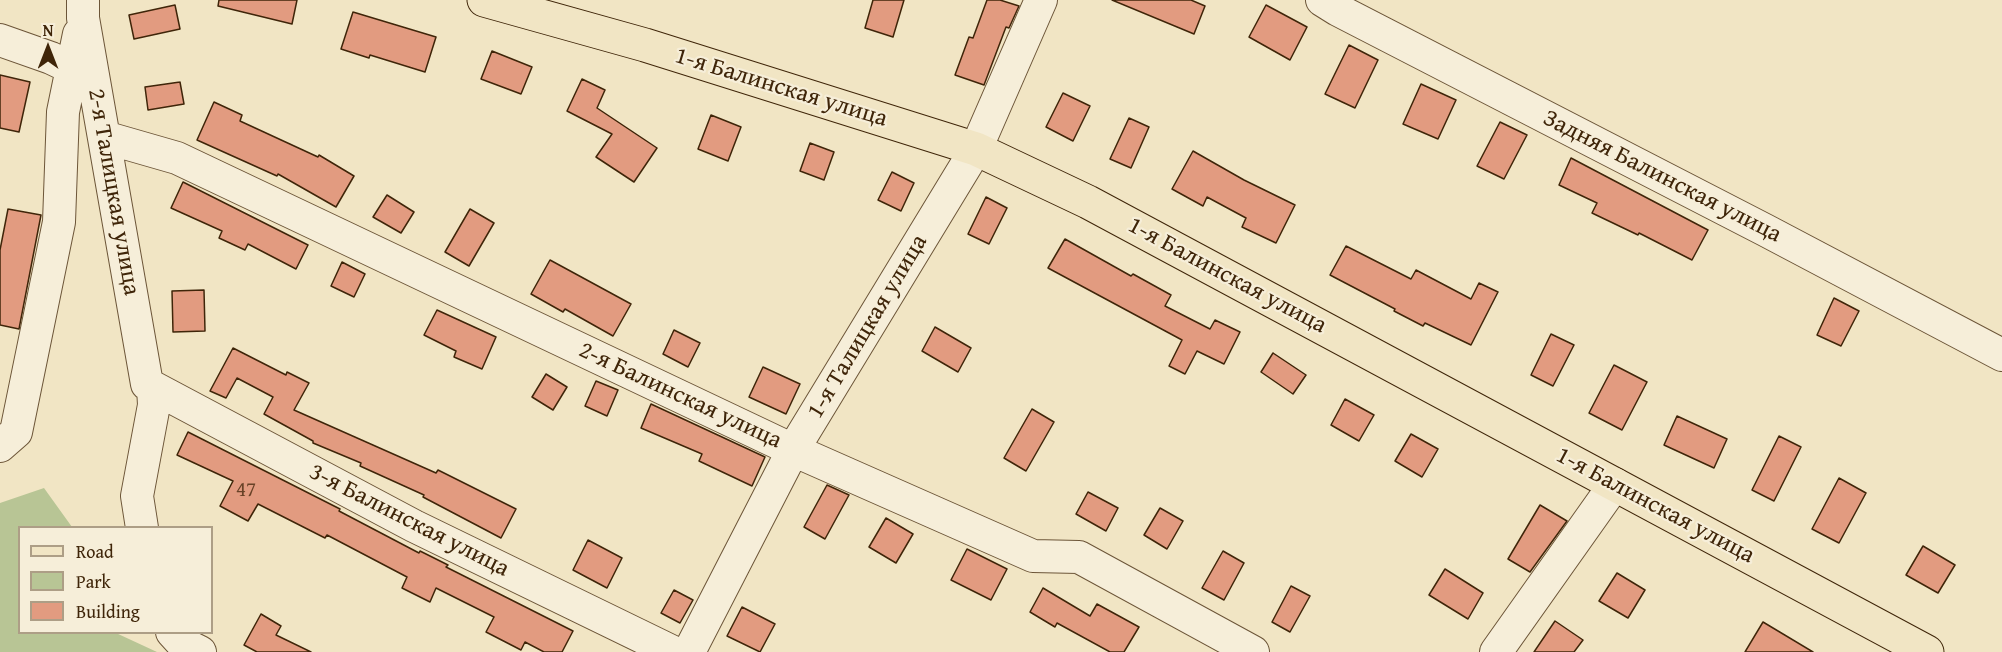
<!DOCTYPE html>
<meta charset="utf-8">
<style>
body{margin:0}
#map{position:relative;width:2002px;height:652px;overflow:hidden;background:#f1e5c4;font-family:"Gentium Book Plus",serif}
canvas{display:block}
.legend{position:absolute;left:18px;top:526px;width:195px;height:108px;box-sizing:border-box;background:#f6eed9;border:2px solid #ad9e86;margin:0;padding:8px 10px;list-style:none;font-size:18px;color:#3f2509}
.legend li{display:flex;align-items:center;gap:12px;height:30px}
.legend b{width:30px;border:2px solid #ad9e86}
.north{position:absolute;left:18px;top:18px;width:60px;height:60px;-webkit-text-stroke:4px #f6eed9;paint-order:stroke;rotate:0deg;font-size:16px;font-weight:700;line-height:24px;text-align:center;color:#3f2509}
.north::after{content:'';display:block;margin:auto;width:21px;height:27px;background:#3f2509;clip-path:polygon(50% 0,100% 100%,50% 72%,0 100%)}
</style>
<div id="map">
<canvas width="2002" height="652"></canvas>
<ul class="legend">
<li><b style="height:8px;background:#f1e5c4"></b>Road</li>
<li><b style="height:16px;background:#b8c595"></b>Park</li>
<li><b style="height:16px;background:#e29b80"></b>Building</li>
</ul>
<div class="north">N</div>
</div>
<script>
const c = document.querySelector('canvas').getContext('2d');
c.lineJoin = 'round';
function paint(path, color) { c.fillStyle = color; c.fill(path, 'evenodd'); }
const poly = rows => new Path2D(rows.map(r => 'M' + r).join(''));
function trace(path, color, width, dash) { c.strokeStyle = color; c.lineWidth = width; c.lineCap = dash ? 'butt' : 'round'; c.setLineDash(dash || []); c.stroke(path); }
function label(font, color, halo, rows, align = 'center') {
  c.font = font + ' "Gentium Book Plus",serif'; c.lineWidth = 4.5; c.setLineDash([]); c.textBaseline = 'middle'; c.strokeStyle = halo; c.fillStyle = color; for (const [text, x, y, turn = 0] of rows) {
    c.save(); c.translate(x, y); c.rotate((+turn || 0) * Math.PI / 180); c.textAlign = isNaN(turn) ? turn : align; if (halo) c.strokeText(text, 0, 0); c.fillText(text, 0, 0); c.restore();
  }
}
paint(poly([
 [44,488,72,527,20,528,20,632,116,633,157,652,0,652,0,503]
]), '#b8c595');
const building = poly([
 [219,0,297,0,292,24,218,6,219,0],
 [873,0,904,0,893,37,865,28,873,0],
 [987,0,1000,0,1019,6,1009,28,1006,27,984,85,955,75,969,37,973,38,987,0],
 [1112,0,1191,0,1205,6,1194,34,1112,0],
 [175,5,180,29,134,39,129,15,175,5],
 [1266,5,1307,27,1290,60,1249,37,1266,5],
 [353,12,436,37,425,72,370,55,369,58,341,49,353,12],
 [1349,45,1378,60,1355,108,1325,94,1349,45],
 [492,51,532,67,521,94,481,79,492,51],
 [0,75,30,82,19,132,0,128,0,75],
 [582,79,605,90,597,108,657,148,634,182,596,157,612,134,567,111,582,79],
 [180,82,184,104,148,110,145,87,180,82],
 [1421,84,1456,100,1438,139,1403,124,1421,84],
 [1063,93,1090,106,1073,141,1046,127,1063,93],
 [214,102,242,115,240,121,318,157,319,155,354,176,336,207,278,174,277,176,197,140,214,102],
 [711,115,741,127,728,161,698,149,711,115],
 [1129,118,1149,127,1131,168,1110,159,1129,118],
 [1500,122,1527,135,1504,179,1477,166,1500,122],
 [810,143,834,152,824,180,800,171,810,143],
 [1193,151,1244,180,1295,205,1276,243,1242,227,1246,218,1207,197,1203,206,1172,189,1193,151],
 [1571,158,1708,230,1692,260,1639,233,1638,235,1592,213,1597,203,1559,185,1571,158],
 [892,172,914,183,901,211,878,200,892,172],
 [183,182,308,245,296,269,248,244,245,250,219,238,222,231,171,208,183,182],
 [387,195,414,212,401,233,373,217,387,195],
 [986,197,1007,208,989,244,968,234,986,197],
 [8,209,41,215,19,329,0,325,0,250,8,209],
 [470,209,494,223,469,266,445,252,470,209],
 [1065,239,1131,276,1133,274,1171,295,1165,306,1210,329,1215,320,1240,332,1224,364,1197,351,1185,374,1169,366,1182,340,1048,268,1065,239],
 [1346,246,1411,279,1416,270,1471,299,1479,283,1498,292,1471,345,1425,323,1423,326,1394,311,1395,309,1330,275,1346,246],
 [550,260,631,304,613,336,565,309,563,312,531,294,550,260],
 [342,262,365,274,354,297,331,286,342,262],
 [204,290,205,331,173,332,172,291,204,290],
 [1834,298,1859,311,1841,346,1817,335,1834,298],
 [437,310,496,337,482,369,454,357,456,351,424,335,437,310],
 [935,327,971,348,958,372,922,351,935,327],
 [674,330,700,343,688,367,663,354,674,330],
 [1551,334,1574,345,1553,386,1531,375,1551,334],
 [233,348,286,375,287,372,309,383,294,410,436,473,438,470,516,509,501,538,423,497,424,495,360,466,361,463,313,443,313,441,264,414,273,397,237,378,226,398,210,391,233,348],
 [1273,353,1306,375,1293,394,1261,372,1273,353],
 [1614,365,1647,382,1622,430,1589,413,1614,365],
 [763,367,800,384,786,414,749,397,763,367],
 [546,374,567,387,553,410,532,397,546,374],
 [596,381,618,390,607,416,585,406,596,381],
 [1345,399,1374,415,1359,441,1331,425,1345,399],
 [651,404,765,457,752,486,699,461,702,454,641,428,651,404],
 [1032,409,1054,422,1026,471,1004,458,1032,409],
 [1677,416,1727,439,1714,468,1664,445,1677,416],
 [188,432,340,509,339,511,419,553,420,551,448,565,446,567,573,631,562,652,544,652,525,642,521,650,486,632,494,617,436,588,430,602,402,588,407,577,327,535,325,538,258,504,248,521,220,506,233,481,177,455,188,432],
 [1411,434,1438,449,1422,477,1395,461,1411,434],
 [1779,436,1801,447,1774,501,1752,490,1779,436],
 [1839,478,1866,493,1839,543,1812,529,1839,478],
 [827,485,849,495,825,539,804,527,827,485],
 [1088,492,1118,508,1106,531,1076,514,1088,492],
 [1540,505,1567,521,1530,572,1508,559,1540,505],
 [1160,508,1183,521,1167,549,1144,535,1160,508],
 [886,518,913,534,896,563,869,547,886,518],
 [588,540,622,558,607,588,573,570,588,540],
 [1923,546,1955,565,1938,593,1906,575,1923,546],
 [967,549,1007,569,991,600,951,580,967,549],
 [1223,551,1244,563,1224,600,1202,588,1223,551],
 [1445,569,1483,593,1468,619,1429,595,1445,569],
 [1617,573,1645,590,1628,618,1599,601,1617,573],
 [1291,586,1310,596,1290,632,1272,622,1291,586],
 [1043,588,1090,616,1097,604,1139,627,1124,652,1110,652,1057,623,1055,627,1030,612,1043,588],
 [674,590,693,600,680,623,661,613,674,590],
 [742,607,775,624,760,652,727,636,742,607],
 [261,614,281,626,276,635,311,652,257,652,244,645,261,614],
 [1555,621,1583,640,1574,652,1534,652,1555,621],
 [1763,622,1813,652,1745,652,1763,622]
]);
paint(building, '#e29b80');
trace(building, '#3f2509', 1.5);
const minor = poly([
 [83,0,83,18,147,384,414,526,673,652],
 [1322,0,1338,10,1765,230,2002,355],
 [0,40,51,58,72,68],
 [104,137,177,158,793,450,1033,556,1079,557,1253,652],
 [0,446,16,432,59,222,63,112,79,34],
 [142,528,137,496,154,405,153,387],
 [172,632,182,643,200,652],
 [689,652,793,450,976,149,1041,0],
 [1496,652,1615,484]
]);
const major = poly([
 [484,0,645,45,976,149,1088,202,1927,652]
]);
trace(minor, '#6c5538', 34);
trace(major, '#3f2509', 35);
trace(minor, '#f6eed9', 32);
trace(major, '#f1e5c4', 33);
label('21px', '#684227', null, [
 ["47",246,491]
]);
label('24px', '#3f2509', '#f6eed9', [
 ["1-я Балинская улица",781,88,17],
 ["Задняя Балинская улица",1662,177,27],
 ["2-я Талицкая улица",113,192,80],
 ["1-я Балинская улица",1227,276,28],
 ["1-я Талицкая улица",868,327,-59],
 ["2-я Балинская улица",680,396,25],
 ["1-я Балинская улица",1655,506,28],
 ["3-я Балинская улица",409,521,27]
]);
</script>
